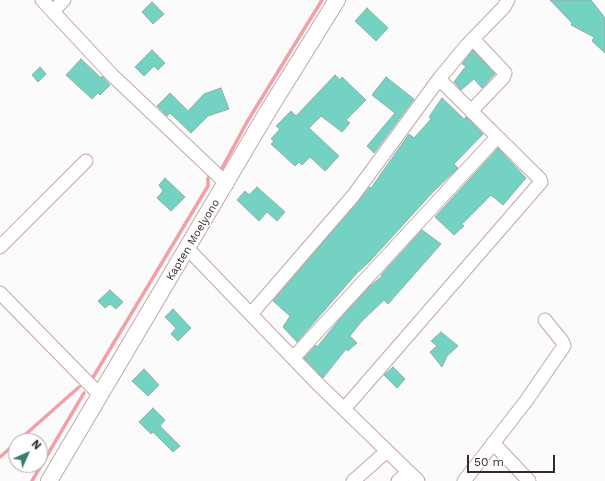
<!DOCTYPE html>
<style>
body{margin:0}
#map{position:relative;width:605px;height:481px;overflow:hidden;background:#fbfbfb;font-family:"Work Sans",sans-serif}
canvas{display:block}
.north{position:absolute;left:8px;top:433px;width:40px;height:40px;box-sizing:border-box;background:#fff;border:1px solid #aea9a9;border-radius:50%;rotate:45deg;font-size:11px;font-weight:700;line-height:16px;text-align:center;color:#342829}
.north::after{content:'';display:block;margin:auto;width:14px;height:18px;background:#367b6f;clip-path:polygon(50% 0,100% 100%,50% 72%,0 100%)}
.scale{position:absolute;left:467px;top:455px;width:88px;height:18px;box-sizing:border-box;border:2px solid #342829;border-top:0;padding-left:5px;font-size:12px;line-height:14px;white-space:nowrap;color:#342829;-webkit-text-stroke:3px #fff;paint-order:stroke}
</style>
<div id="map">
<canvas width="605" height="481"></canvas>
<div class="north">N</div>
<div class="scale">50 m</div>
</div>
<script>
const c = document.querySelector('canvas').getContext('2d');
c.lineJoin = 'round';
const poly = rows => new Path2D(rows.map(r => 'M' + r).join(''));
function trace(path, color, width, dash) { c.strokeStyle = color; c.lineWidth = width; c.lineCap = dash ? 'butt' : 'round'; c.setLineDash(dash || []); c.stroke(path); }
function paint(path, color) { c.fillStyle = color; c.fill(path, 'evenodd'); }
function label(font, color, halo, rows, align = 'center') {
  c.font = font + ' "Work Sans",sans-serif'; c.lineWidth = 3; c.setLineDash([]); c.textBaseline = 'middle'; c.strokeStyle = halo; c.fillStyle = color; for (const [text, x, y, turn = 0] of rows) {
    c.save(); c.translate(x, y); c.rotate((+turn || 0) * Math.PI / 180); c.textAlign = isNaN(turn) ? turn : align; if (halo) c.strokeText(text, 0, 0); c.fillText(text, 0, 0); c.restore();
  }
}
trace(poly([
 [221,170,247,122,322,0],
 [92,379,208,186,208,178],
 [18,441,79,387],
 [0,457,16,443],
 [32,481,84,393]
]), '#f0a1a8', 3.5);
const building = poly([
 [550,0,591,0,605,18,605,53,592,41,594,37,571,25,572,23,550,0],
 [152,2,164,14,153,24,142,12,152,2],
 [367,8,388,28,376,41,355,21,367,8],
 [152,50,165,63,158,70,154,66,144,76,135,67,152,50],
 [473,50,495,74,482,88,474,79,461,90,454,82,466,66,462,64,473,50],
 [81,59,101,78,102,76,110,85,100,95,98,93,92,99,66,75,81,59],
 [40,67,46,74,38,82,32,75,40,67],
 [335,75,340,80,342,77,366,100,346,120,350,123,342,132,321,116,309,128,339,156,325,171,310,157,302,165,299,162,295,166,271,144,274,141,271,139,280,129,276,126,291,111,296,116,335,75],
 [386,77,414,99,374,153,367,146,395,113,372,95,386,77],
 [221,88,229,109,208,116,191,133,170,113,167,116,157,106,170,93,188,111,204,94,221,88],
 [442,98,464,119,466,117,483,134,454,164,458,168,433,192,369,262,356,274,297,342,283,327,290,316,273,301,370,187,371,188,409,134,414,138,431,119,429,117,442,98],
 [498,148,526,178,503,205,491,195,462,224,464,226,454,235,435,217,498,148],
 [165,178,185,197,171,211,157,198,163,191,159,185,165,178],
 [257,187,285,212,277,221,267,212,259,221,237,200,245,191,249,195,257,187],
 [422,230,441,244,388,304,384,300,361,322,350,336,357,343,348,351,346,349,323,378,304,358,316,345,317,347,339,320,370,286,382,276,381,275,422,230],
 [110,290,123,302,116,309,110,304,105,308,98,301,110,290],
 [173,309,191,328,178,341,171,334,176,328,165,317,173,309],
 [441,332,458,346,447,356,442,367,430,352,437,346,431,341,441,332],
 [393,367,405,379,397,388,384,375,393,367],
 [144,369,159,385,148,396,132,381,144,369],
 [153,408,165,420,160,426,180,446,173,452,153,432,151,434,139,422,153,408]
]);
paint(building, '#74d2c2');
trace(building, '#90afa8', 1);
const minor = poly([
 [42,0,112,75,227,184],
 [53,11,64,0],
 [471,111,503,78,505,73,473,39],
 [0,247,86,161],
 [188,249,316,382,418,481],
 [0,293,100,395],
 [251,314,353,196,439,79,467,45,504,7,508,0],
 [293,358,497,137],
 [344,409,541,182,540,179,439,79],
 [493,443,529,481],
 [353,481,387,451],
 [398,481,408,472],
 [464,481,526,401,564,346,562,341,545,320]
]);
const tertiary = poly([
 [49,481,268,111,337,0]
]);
trace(minor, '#c4a6a8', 15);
trace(tertiary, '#c4a6a8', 18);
trace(minor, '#fff', 13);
trace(tertiary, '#fff', 16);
label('11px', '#342829', '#fff', [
 ["Kapten Moelyono",193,240,-59]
]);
</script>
